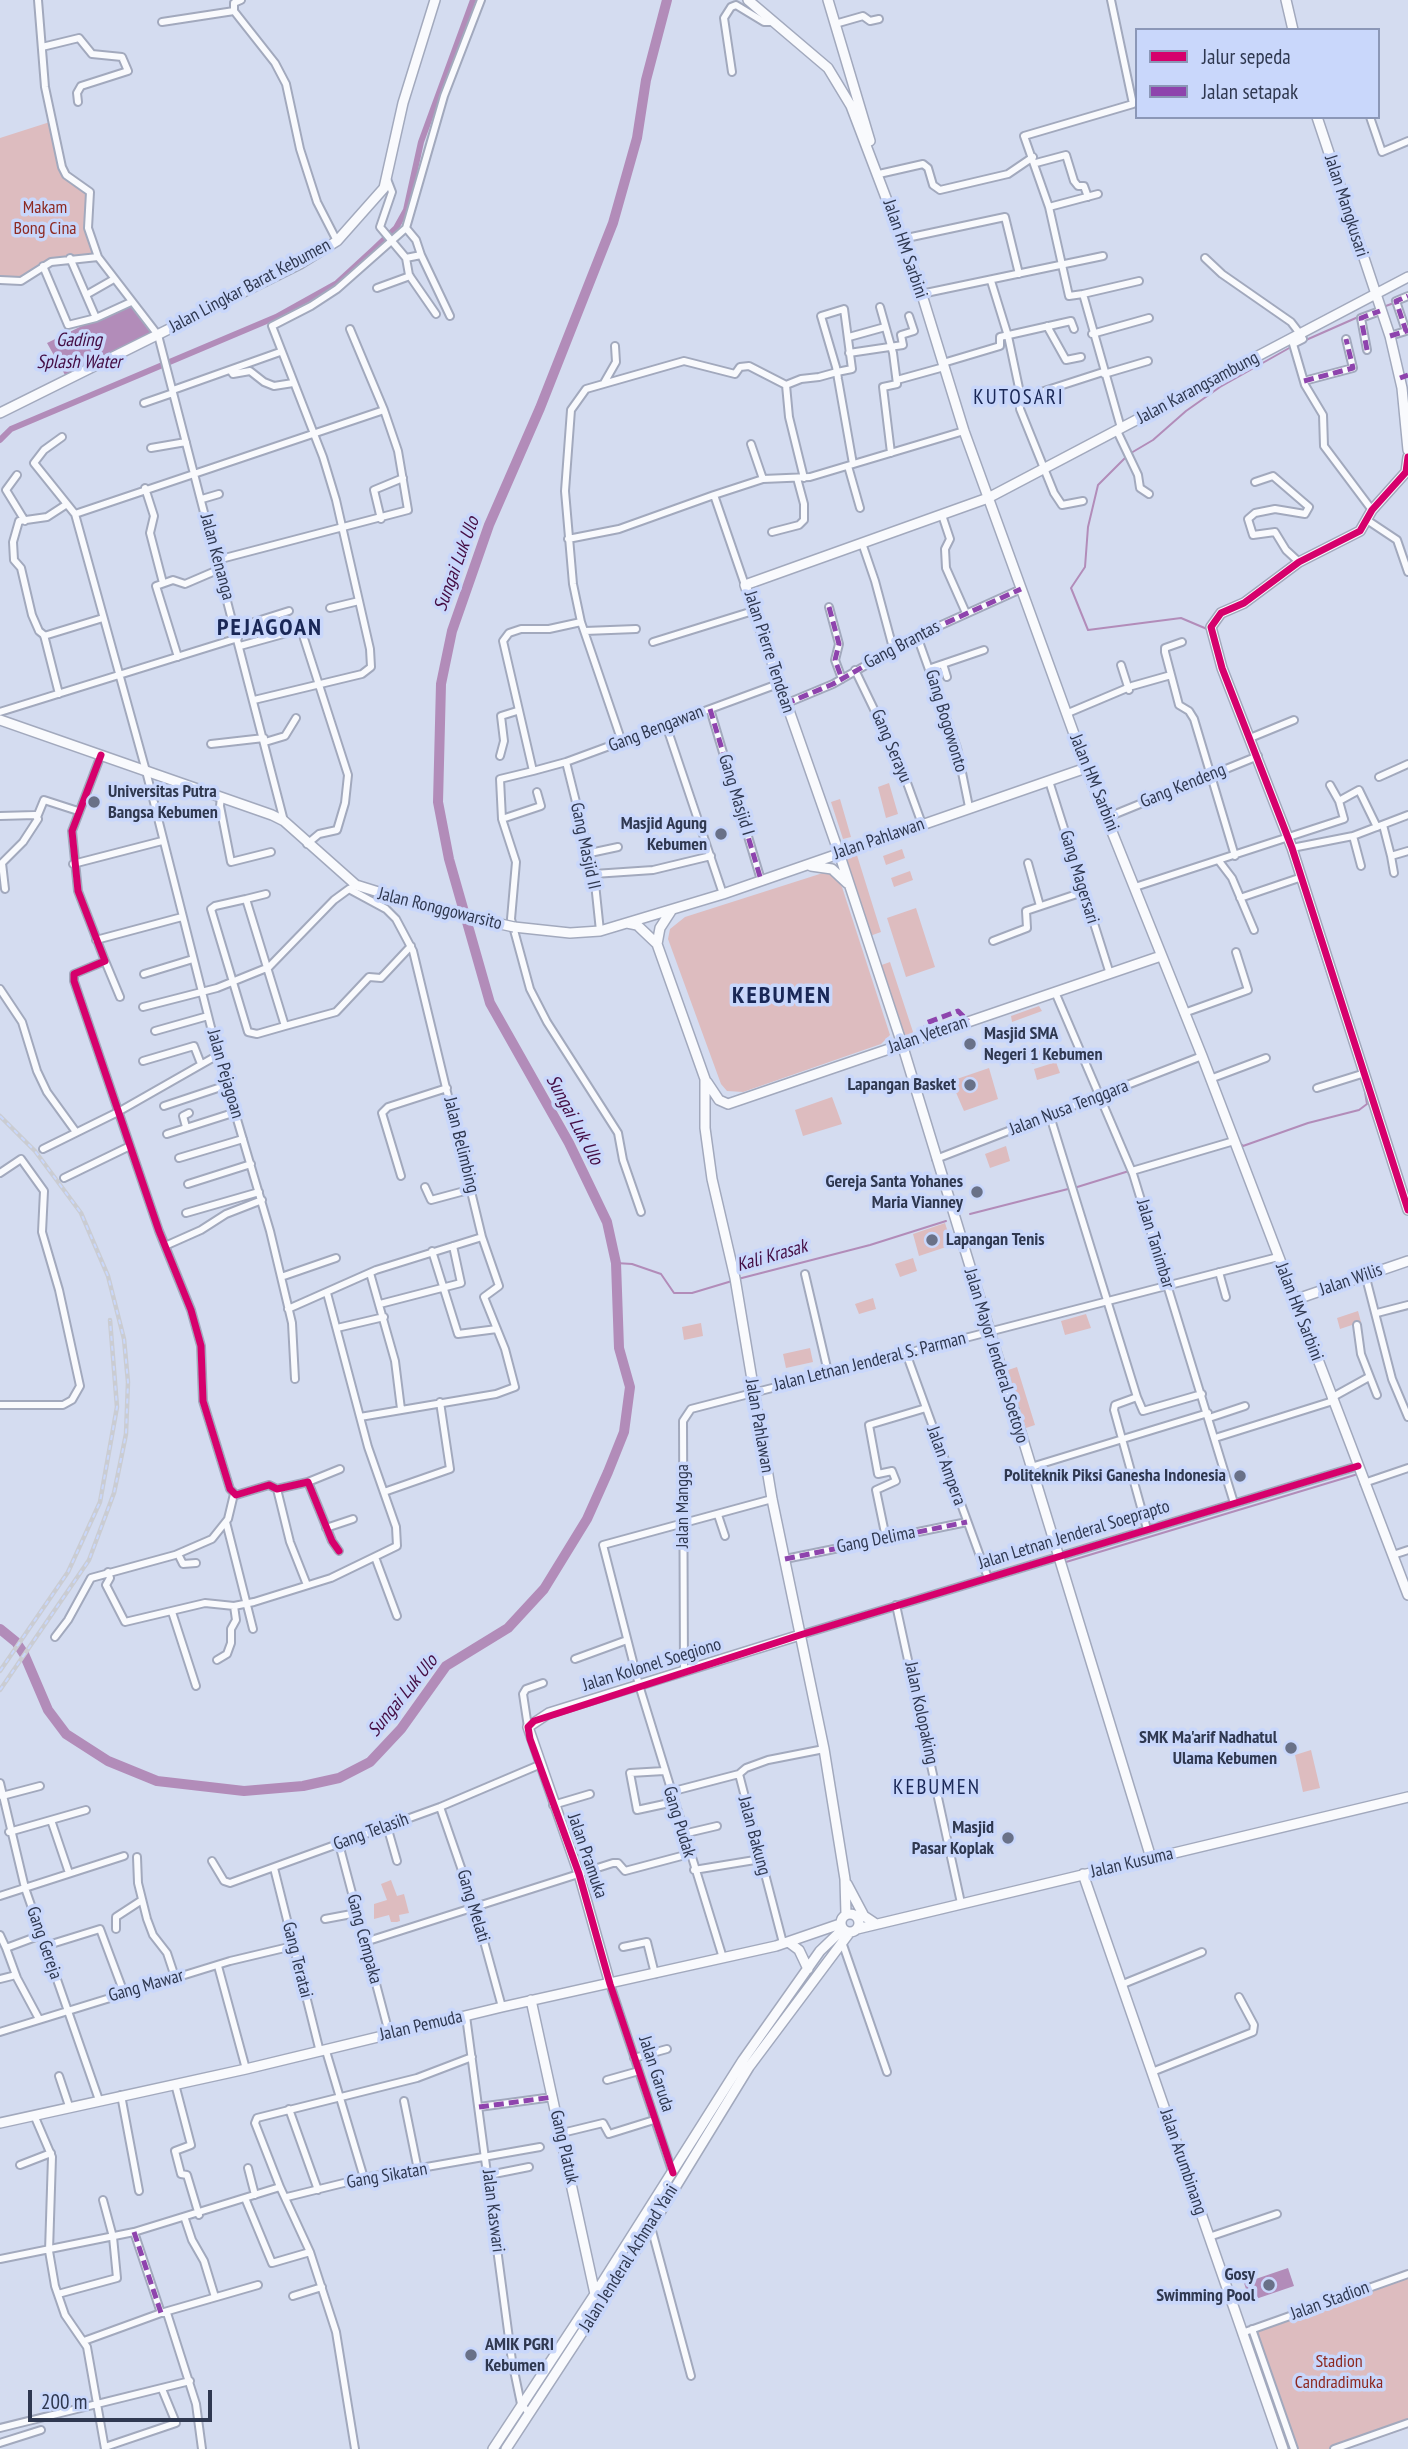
<!DOCTYPE html>
<style>
body{margin:0}
#map{position:relative;width:1408px;height:2449px;overflow:hidden;background:#d4dcf0;font-family:"PT Sans Narrow",sans-serif}
canvas{display:block}
.legend{position:absolute;left:1135px;top:28px;width:245px;height:91px;box-sizing:border-box;background:#c9d7fb;border:2px solid #8b97b7;margin:0;padding:9px 12px;list-style:none;font-size:21px;color:#2f3850}
.legend li{display:flex;align-items:center;gap:14px;height:35px}
.legend b{width:35px;border:2px solid #8b97b7}
.scale{position:absolute;left:28px;top:2390px;width:184px;height:32px;box-sizing:border-box;border:4px solid #2f3850;border-top:0;padding-left:9px;font-size:21px;line-height:24px;white-space:nowrap;color:#2f3850;-webkit-text-stroke:5px #c9d7fb;paint-order:stroke}
</style>
<div id="map">
<canvas width="1408" height="2449"></canvas>
<ul class="legend">
<li><b style="height:9px;background:#d6006c"></b>Jalur sepeda</li>
<li><b style="height:9px;background:#8e44ad"></b>Jalan setapak</li>
</ul>
<div class="scale">200 m</div>
</div>
<script>
const c = document.querySelector('canvas').getContext('2d');
c.lineJoin = 'round';
function paint(path, color) { c.fillStyle = color; c.fill(path, 'evenodd'); }
const poly = rows => new Path2D(rows.map(r => 'M' + r).join(''));
function trace(path, color, width, dash) { c.strokeStyle = color; c.lineWidth = width; c.lineCap = dash ? 'butt' : 'round'; c.setLineDash(dash || []); c.stroke(path); }
function label(font, color, halo, rows, align = 'center') {
  c.font = font + ' "PT Sans Narrow",sans-serif'; c.lineWidth = 7; c.setLineDash([]); c.textBaseline = 'middle'; c.strokeStyle = halo; c.fillStyle = color; for (const [text, x, y, turn = 0] of rows) {
    c.save(); c.translate(x, y); c.rotate((+turn || 0) * Math.PI / 180); c.textAlign = isNaN(turn) ? turn : align; if (halo) c.strokeText(text, 0, 0); c.fillText(text, 0, 0); c.restore();
  }
}
paint(poly([
 [53,121,67,176,91,190,91,231,100,258,49,264,21,285,0,282,0,138],
 [889,783,898,814,886,818,878,787],
 [840,799,851,837,843,839,831,802],
 [902,849,905,858,886,865,883,856],
 [856,852,881,932,867,937,843,864],
 [910,871,913,880,894,887,891,878],
 [826,872,836,878,842,887,890,1035,881,1044,743,1092,727,1091,721,1084,668,939,670,929,685,917],
 [916,908,935,967,906,977,887,918],
 [890,962,916,1041,905,1045,876,967],
 [1039,1006,1042,1011,1012,1022,1011,1016],
 [1051,1047,1054,1058,1032,1064,1029,1054],
 [1056,1062,1060,1073,1037,1080,1034,1069],
 [989,1068,998,1099,964,1111,951,1081],
 [832,1097,842,1124,803,1136,795,1110],
 [1006,1146,1010,1161,990,1168,985,1154],
 [945,1223,952,1245,919,1256,913,1234],
 [913,1258,917,1271,900,1277,895,1264],
 [873,1298,876,1309,859,1314,855,1304],
 [1358,1311,1361,1322,1340,1329,1337,1318],
 [1086,1314,1091,1328,1065,1335,1061,1321],
 [701,1323,703,1336,684,1340,682,1327],
 [810,1348,813,1362,786,1368,783,1354],
 [1017,1367,1035,1425,1026,1428,1008,1370],
 [1311,1750,1320,1788,1303,1792,1295,1755],
 [391,1880,397,1896,404,1894,409,1913,399,1915,400,1921,397,1922,391,1922,389,1915,374,1919,374,1904,387,1900,381,1884],
 [1408,2276,1408,2428,1347,2449,1291,2449,1249,2327]
]), '#ddbcbf');
paint(poly([
 [131,302,158,335,69,382,47,343],
 [1288,2268,1294,2286,1250,2301,1244,2283]
]), '#b28cb9');
trace(poly([
 [1383,307,1394,303],
 [1306,340,1374,310],
 [1131,453,1153,440,1186,411,1220,387,1291,347],
 [1126,457,1098,485,1088,527,1085,567,1071,588,1088,630,1181,618,1207,629],
 [1312,926,1334,994],
 [1239,1142,1243,1146,1308,1123,1359,1110,1367,1104,1364,1086],
 [1074,1188,1129,1171],
 [970,1214,1068,1189],
 [616,1263,632,1264,661,1274,674,1293,692,1293,732,1281],
 [738,1279,870,1245,946,1221],
 [1066,1562,1358,1474]
]), '#b28cb9', 2);
trace(poly([
 [0,440,11,429,276,317,337,283,374,249,396,228,406,210,421,142,473,0]
]), '#b28cb9', 6);
trace(poly([
 [0,1629,16,1642,24,1654,48,1710,66,1734,108,1761,157,1781,244,1791,303,1786,339,1778,370,1762,401,1729,446,1666,508,1628,544,1589,587,1519,608,1472,624,1432,630,1387,619,1348,616,1263,607,1222,569,1143,490,1003,449,859,438,802,441,684,452,631,489,525,540,408,613,223,637,138,646,80,667,0]
]), '#b28cb9', 10);
const street = poly([
 [38,0,45,87,62,167,66,175,90,192,88,228,98,257,158,335,284,821],
 [241,0,234,3,234,11,275,63,286,84,300,149,317,202,337,241],
 [162,22,234,11],
 [835,24,863,16,870,21,879,19],
 [42,47,79,38,92,54,122,57,128,71,81,86,77,93,78,102],
 [732,72,724,18,731,7,736,5,764,22,773,22],
 [1370,117,1382,152,1408,141],
 [1036,163,1066,155,1074,181,1078,186,1084,186,1088,197],
 [879,174,923,164,928,168,933,185,940,190,1008,174,1033,157],
 [387,179,392,192,380,227,406,258,409,275,436,314],
 [1098,194,1049,207,1069,296,1083,294,1121,428],
 [1049,207,1024,136,1133,104,1111,0],
 [406,228,444,96,481,0],
 [902,239,1005,217,1019,274],
 [70,258,96,318],
 [406,258,421,255,450,316],
 [1205,258,1222,274,1291,322,1301,335,1303,339,1293,344,1305,385,1323,415,1324,446,1372,510],
 [43,266,68,325,96,318,131,302],
 [0,280,21,281,51,262,98,257],
 [991,281,1008,336,1019,388,1020,409,1054,493,1062,505,1083,501],
 [377,288,410,276],
 [921,294,1103,256],
 [1083,294,1139,281],
 [86,295,114,279],
 [880,307,893,353,897,384,883,387,891,453],
 [1047,326,1066,360,1081,357],
 [350,329,384,410],
 [1092,334,1149,318],
 [1390,336,1406,331,1396,301,1408,296],
 [849,337,885,327],
 [1367,350,1361,318,1380,311],
 [849,353,903,345,901,335,914,331,909,316],
 [943,363,1000,346,1000,337,1071,321,1074,329],
 [231,371,233,374,250,371,264,382,274,386,293,383],
 [1104,374,1148,361],
 [897,380,944,367],
 [1304,381,1353,368,1346,339],
 [604,383,616,362,615,346],
 [173,390,280,352],
 [1038,393,1103,372],
 [144,403,173,393],
 [1117,431,1138,475,1140,488,1149,494],
 [62,437,44,450,34,463,75,514,384,410,398,451,408,510,217,560],
 [751,444,763,479],
 [151,448,186,442],
 [848,466,860,508],
 [17,475,6,490,25,521],
 [804,478,789,417,786,385,801,379,819,377,837,372,852,369,844,309,821,316,836,367,837,372,838,379,853,464],
 [1255,482,1273,476,1309,507,1305,514,1275,509,1255,513,1248,519,1253,535,1275,532,1286,550,1299,562],
 [145,488,154,516,150,533,163,583],
 [714,495,763,479,810,477,964,431],
 [202,499,219,494],
 [75,514,146,771,218,1055,270,1231,292,1323,295,1379],
 [942,515,950,539,945,549,946,568,966,613],
 [381,519,374,490,403,478],
 [1367,520,1397,540,1408,572],
 [772,532,799,525,804,520,804,504,797,478],
 [568,539,619,529,714,495,745,585],
 [862,543,875,581,893,648],
 [829,607,839,644,835,660,842,679],
 [330,608,359,601],
 [581,622,549,629,521,629,509,633,503,641,533,771,566,762,778,684],
 [235,628,289,611],
 [585,631,636,629],
 [44,636,103,618],
 [917,636,957,748,969,807],
 [653,642,753,611],
 [1182,642,1165,648,1165,652,1179,705,1189,711,1194,719,1235,856],
 [240,646,301,629,348,775,345,803,337,830,319,834,307,844],
 [178,657,156,586,173,580,185,584,220,569],
 [943,664,947,677],
 [1121,665,1129,690],
 [931,668,984,650],
 [855,670,899,761,922,824],
 [59,694,44,635,39,631,32,615,21,568,14,560,13,542,19,521,47,517,67,504],
 [254,700,362,674,371,667,370,649,336,500,323,457,272,326,311,306,337,289,406,228,416,240,421,255],
 [785,704,833,684,917,636,1021,589],
 [710,709,761,880],
 [0,712,238,638],
 [1068,713,1132,686,1171,675],
 [666,725,723,894],
 [1250,738,1294,720],
 [265,742,285,736,296,718],
 [622,742,581,622,573,584,565,491,571,410,586,389,684,361,735,374,740,367,749,366,786,385],
 [211,744,264,738],
 [101,755,72,831,78,891,105,961,74,974,74,981,159,1231,191,1310,201,1346,203,1401,230,1489,236,1495,269,1485,277,1489,308,1482,332,1541,339,1551],
 [500,756,504,741,501,716,517,711],
 [566,762,594,874,600,931],
 [533,771,500,779,502,819,516,862,511,919,530,989,547,1022,618,1133,623,1160,641,1212],
 [1379,777,1408,764],
 [1049,781,1110,974],
 [1330,785,1339,801],
 [221,797,220,806,231,862,271,852],
 [0,816,35,815,38,819,23,842,2,863,5,889],
 [37,817,44,800,78,811],
 [1108,817,1258,756],
 [502,819,541,806,537,792],
 [1383,825,1391,856,1408,851],
 [1353,836,1361,866],
 [1292,848,1353,836,1408,815],
 [590,853,618,847],
 [1391,856,1394,873],
 [1219,861,1232,878,1254,930],
 [1028,863,1040,906],
 [73,864,162,841],
 [594,874,653,870,711,856],
 [1135,887,1344,819,1339,801,1359,790,1377,827],
 [1240,898,1302,877],
 [246,899,285,1026,257,1034,248,1032,211,909,215,906,246,899,266,894],
 [96,940,182,917],
 [993,941,1027,928,1026,911,1083,892],
 [105,961,120,997],
 [144,974,193,959],
 [0,989,22,1022,37,1071,47,1092,76,1132],
 [1055,992,1133,1174,1234,1503],
 [143,1007,217,988,269,967,334,900,349,889],
 [1184,1013,1248,990,1236,952],
 [285,1026,336,1012,369,977,381,978,411,946],
 [155,1031,208,1016],
 [143,1061,194,1046,201,1064],
 [1210,1079,1266,1058],
 [1317,1088,1365,1073],
 [164,1106,227,1085],
 [1050,1116,1137,1397,1115,1405,1114,1410,1147,1529],
 [186,1127,183,1116,189,1113],
 [167,1134,236,1112],
 [43,1149,118,1112,218,1055],
 [179,1158,243,1139],
 [936,1159,1202,1056],
 [1132,1171,1234,1141],
 [0,1173,21,1159,44,1191,42,1232,59,1290,80,1386,72,1400,63,1405,0,1405],
 [401,1176,382,1113,388,1107,447,1088],
 [64,1178,130,1146],
 [188,1184,251,1164],
 [425,1187,431,1200,472,1189],
 [186,1213,259,1192],
 [165,1246,201,1230,226,1214,262,1200],
 [432,1251,458,1334,497,1329],
 [1219,1272,1226,1297],
 [370,1273,395,1361,401,1409],
 [805,1274,828,1372],
 [1365,1274,1392,1379,1408,1417],
 [281,1277,336,1258],
 [380,1304,461,1283,453,1246],
 [288,1309,376,1270,482,1237,413,951,396,919,386,909,349,889,356,885],
 [1377,1313,1408,1305],
 [1357,1325,1361,1354,1377,1395],
 [337,1328,384,1317],
 [906,1353,988,1578],
 [1137,1397,1143,1411,1202,1394],
 [1331,1398,1369,1377],
 [360,1417,496,1394,515,1387,505,1349,484,1297,499,1286,482,1237],
 [1209,1418,1245,1406],
 [1215,1438,1333,1401],
 [1031,1467,1208,1413],
 [308,1482,340,1469],
 [1364,1483,1408,1468],
 [277,1489,290,1542,307,1585],
 [384,1492,450,1469,440,1402],
 [718,1515,725,1536],
 [226,1522,253,1629],
 [326,1528,353,1519],
 [886,1538,876,1490,896,1481,892,1471,878,1474,869,1425,926,1408],
 [178,1554,183,1564,196,1563],
 [1393,1555,1408,1550],
 [375,1557,397,1616],
 [785,1559,967,1522],
 [108,1572,110,1578,106,1585,125,1622,205,1603,234,1606,254,1602,331,1578,397,1546,396,1527,368,1447,327,1293],
 [896,1605,961,1903],
 [172,1612,196,1686],
 [800,1635,1358,1466],
 [55,1637,68,1620,91,1578,175,1555,212,1539,228,1519,234,1494],
 [575,1659,627,1640],
 [217,1660,227,1654,231,1643,231,1629,236,1620,234,1606],
 [684,1671,683,1421,691,1409,1278,1257],
 [528,1727,523,1694,526,1689,543,1683],
 [664,1771,630,1773,637,1810,674,1802],
 [0,1783,25,1888,99,2100],
 [670,1792,739,1774],
 [2,1796,40,1786],
 [553,1805,590,1794],
 [440,1807,474,1905,502,2007],
 [51,1820,69,1873],
 [387,1826,397,1861],
 [9,1832,86,1810],
 [683,1834,717,1826],
 [339,1844,389,2033],
 [137,1857,138,1883,147,1919,153,1935,167,1953,175,1977],
 [212,1861,224,1881,230,1883,440,1807,539,1765],
 [274,1868,320,2052],
 [694,1870,761,1859],
 [0,1896,124,1856],
 [325,1919,357,1913],
 [116,1929,116,1917,142,1900],
 [0,1935,6,1948],
 [365,1942,613,1863,618,1863,625,1871,689,1854],
 [842,1942,887,2072],
 [783,1943,739,1774,746,1768,768,1760,824,1749],
 [45,1946,100,1929,124,1993],
 [623,1947,647,1942,655,1974],
 [723,1958,639,1685,603,1545,772,1499],
 [218,1966,246,2069],
 [0,1979,16,1975],
 [610,1984,672,2171],
 [1123,1984,1202,1952],
 [466,2016,512,2361,521,2404,529,2413],
 [39,2019,17,1978,6,1948,41,1935],
 [0,2032,230,1961,293,1946],
 [326,2051,364,2178],
 [634,2058,667,2049],
 [1152,2072,1253,2032,1254,2025,1239,1997],
 [59,2076,69,2106],
 [607,2080,639,2071],
 [175,2084,191,2145,175,2151,181,2174,187,2175,199,2215],
 [121,2095,139,2191],
 [404,2101,418,2170],
 [479,2107,553,2097],
 [289,2109,318,2190],
 [34,2115,52,2157,49,2251,55,2286,65,2315,87,2347,105,2449],
 [562,2133,603,2123,609,2134,654,2120],
 [20,2165,51,2153],
 [248,2168,255,2195],
 [489,2175,529,2167],
 [280,2187,255,2123,257,2118,417,2078,472,2057],
 [287,2197,364,2178,540,2147],
 [245,2198,272,2263,310,2252],
 [185,2219,192,2240,204,2261,215,2297],
 [651,2227,691,2376],
 [134,2232,161,2313,258,2285],
 [1209,2237,1277,2214],
 [0,2259,134,2232,280,2187,310,2252,336,2332,355,2449],
 [58,2294,117,2278,113,2237,103,2200],
 [293,2296,322,2287],
 [1252,2329,1294,2449],
 [1242,2333,1408,2274],
 [84,2341,161,2313,167,2313,196,2404,202,2449],
 [0,2428,190,2381],
 [0,2443,41,2430],
 [105,2447,176,2423,162,2389],
 [1334,2449,1408,2423]
]);
const secondary = poly([
 [748,0,828,68,851,106,918,282,964,431,1086,767,1202,1056,1408,1595],
 [828,0,870,141],
 [1286,0,1293,30],
 [1317,117,1390,336,1402,388,1408,450],
 [0,413,300,264,337,241,384,188,403,103,435,0],
 [1408,457,1406,472,1372,510,1360,531,1299,562,1244,603,1221,613,1211,627,1222,668,1292,848,1408,1210],
 [0,720,272,815,284,821,356,885,433,909],
 [811,866,832,869,847,883],
 [627,923,637,925,657,944,705,1079,705,1128,712,1179,735,1278,772,1499,824,1749,845,1879,846,1914],
 [514,927,570,933,600,931,723,894,1086,768],
 [657,944,660,928,671,911],
 [707,1082,719,1100,728,1104,1161,956],
 [1294,1300,1408,1261],
 [1151,1858,902,1044,839,853,745,585,988,498,1408,277],
 [1083,1874,1283,2449],
 [847,1884,864,1916,876,1924],
 '841 1923a9 9 0 1 1 18 0a9 9 0 1 1-18 0Z',
 [857,1929,1408,1797],
 [791,1944,799,1950,808,1969],
 [610,1984,579,1874,528,1727,549,1713,800,1635],
 [531,2000,595,2294],
 [0,2123,246,2069,502,2007,776,1946,840,1924],
 [493,2449,595,2294,743,2060,820,1951,843,1929],
 [506,2449,651,2227,749,2067,850,1932]
]);
trace(street, '#a2a9bd', 10);
trace(secondary, '#a2a9bd', 12);
trace(street, '#f9fafd', 6);
trace(secondary, '#f9fafd', 9);
const rail = poly([
 [0,1116,35,1151,81,1213,108,1276,124,1339,128,1382,126,1434,120,1464,114,1493,89,1560,0,1690],
 [0,1671,68,1572,100,1502,117,1407,110,1320]
]);
trace(rail, '#caccd2', 4.5);
trace(rail, '#c9d7fb', 2, [5]);
const secondaryBridge = poly([
 [433,909,514,927]
]);
trace(secondaryBridge, '#a2a9bd', 12, []);
trace(secondaryBridge, '#f9fafd', 9);
trace(poly([
 [1390,336,1406,331,1396,301,1408,296],
 [1367,350,1361,318,1380,311],
 [1400,378,1408,375],
 [1304,381,1353,368,1346,339],
 [829,607,839,644,835,660,842,679],
 [785,704,833,684,917,636,1021,589],
 [710,709,761,880],
 [925,1036,926,1023,958,1011,968,1021],
 [785,1559,967,1522],
 [479,2107,553,2097],
 [134,2232,161,2313]
]), '#8e44ad', 5, [10, 5]);
trace(poly([
 [1408,457,1406,472,1372,510,1360,531,1299,562,1244,603,1221,613,1211,627,1222,668,1292,848,1408,1210],
 [101,755,72,831,78,891,105,961,74,974,74,981,159,1231,191,1310,201,1346,203,1401,230,1489,236,1495,269,1485,277,1489,308,1482,332,1541,339,1551],
 [673,2173,610,1984,579,1874,530,1739,528,1727,534,1721,800,1635,1358,1466]
]), '#d6006c', 7);
for (const [x, y, r, color] of [
 [94,802,7,"#697188"],
 [721,834,7,"#697188"],
 [970,1044,7,"#697188"],
 [970,1085,7,"#697188"],
 [977,1192,7,"#697188"],
 [932,1240,7,"#697188"],
 [1240,1476,7,"#697188"],
 [1291,1748,7,"#697188"],
 [1008,1838,7,"#697188"],
 [1269,2285,7,"#697188"],
 [471,2355,7,"#697188"]
]) { const dot = new Path2D(); dot.arc(x, y, r, 0, 2 * Math.PI); c.fillStyle = color; c.fill(dot); trace(dot, '#c9d7fb', 2.5); }
label('18px', '#2f3850', '#c9d7fb', [
 ["Jalan Mangkusari",1346,206,72],
 ["Jalan HM Sarbini",905,249,71],
 ["Jalan Lingkar Barat Kebumen",250,286,-28],
 ["Jalan Karangsambung",1198,388,-28],
 ["Jalan Kenanga",217,557,75],
 ["Gang Brantas",902,645,-28],
 ["Jalan Pierre Tendean",769,652,72],
 ["Gang Bogowonto",946,721,73],
 ["Gang Bengawan",656,729,-21],
 ["Gang Serayu",891,746,67],
 ["Jalan HM Sarbini",1094,783,68],
 ["Gang Kendeng",1183,786,-22],
 ["Gang Masjid I",736,795,73],
 ["Jalan Pahlawan",879,839,-19],
 ["Gang Masjid II",585,846,78],
 ["Gang Magersari",1079,877,73],
 ["Jalan Ronggowarsito",440,909,14],
 ["Jalan Veteran",928,1035,-19],
 ["Jalan Pejagoan",225,1074,74],
 ["Jalan Nusa Tenggara",1069,1108,-21],
 ["Jalan Belimbing",461,1145,76],
 ["Jalan Tanimbar",1155,1244,73],
 ["Jalan Wilis",1351,1280,-19],
 ["Jalan HM Sarbini",1299,1312,69],
 ["Jalan Mayor Jenderal Soetoyo",996,1356,73],
 ["Jalan Letnan Jenderal S. Parman",870,1362,-14],
 ["Jalan Pahlawan",759,1426,80],
 ["Jalan Ampera",946,1466,70],
 ["Jalan Mangga",683,1506,-90],
 ["Jalan Letnan Jenderal Soeprapto",1074,1535,-17],
 ["Gang Delima",876,1540,-11],
 ["Jalan Kolonel Soegiono",652,1665,-17],
 ["Jalan Kolopaking",921,1713,78],
 ["Gang Pudak",679,1822,73],
 ["Gang Telasih",371,1832,-20],
 ["Jalan Bakung",754,1836,75],
 ["Jalan Pramuka",587,1856,71],
 ["Jalan Kusuma",1132,1863,-13],
 ["Gang Melati",473,1906,73],
 ["Gang Cempaka",364,1939,75],
 ["Gang Gereja",44,1943,71],
 ["Gang Teratai",297,1960,76],
 ["Gang Mawar",146,1986,-16],
 ["Jalan Pemuda",421,2026,-13],
 ["Jalan Garuda",656,2074,72],
 ["Gang Platuk",564,2147,77],
 ["Jalan Arumbinang",1183,2162,71],
 ["Gang Sikatan",387,2176,-10],
 ["Jalan Kaswari",493,2211,83],
 ["Jalan Jenderal Achmad Yani",629,2258,-58],
 ["Jalan Stadion",1330,2301,-20]
]);
label('18px', '#8d2921', '#c9d7fb', [
 ["Makam",45,208],
 ["Bong Cina",45,229],
 ["Stadion",1339,2362],
 ["Candradimuka",1339,2383]
]);
label('bold 18px', '#2f3850', '#c9d7fb', [
 ["Universitas Putra",108,792,"left"],
 ["Bangsa Kebumen",108,813,"left"],
 ["Masjid Agung",707,824],
 ["Kebumen",707,845],
 ["Masjid SMA",984,1034,"left"],
 ["Negeri 1 Kebumen",984,1055,"left"],
 ["Lapangan Basket",956,1085],
 ["Gereja Santa Yohanes",963,1182],
 ["Maria Vianney",963,1203],
 ["Lapangan Tenis",946,1240,"left"],
 ["Politeknik Piksi Ganesha Indonesia",1226,1476],
 ["SMK Ma'arif Nadhatul",1277,1738],
 ["Ulama Kebumen",1277,1759],
 ["Masjid",994,1828],
 ["Pasar Koplak",994,1849],
 ["Gosy",1255,2275],
 ["Swimming Pool",1255,2296],
 ["AMIK PGRI",485,2345,"left"],
 ["Kebumen",485,2366,"left"]
], 'right');
label('italic 19px', '#440d44', '#c9d7fb', [
 ["Gading",79,341],
 ["Splash Water",79,363],
 ["Sungai Luk Ulo",457,564,-70],
 ["Sungai Luk Ulo",574,1120,62],
 ["Kali Krasak",772,1256,-16],
 ["Sungai Luk Ulo",403,1696,-51]
]);
c.letterSpacing = '2px';
label('21px', '#192756', '#c9d7fb', [
 ["KUTOSARI",1019,398],
 ["KEBUMEN",937,1788]
]);
c.letterSpacing = '0px';
c.letterSpacing = '2px';
label('bold 24px', '#192756', '#c9d7fb', [
 ["PEJAGOAN",270,628],
 ["KEBUMEN",782,996]
]);
c.letterSpacing = '0px';
</script>
